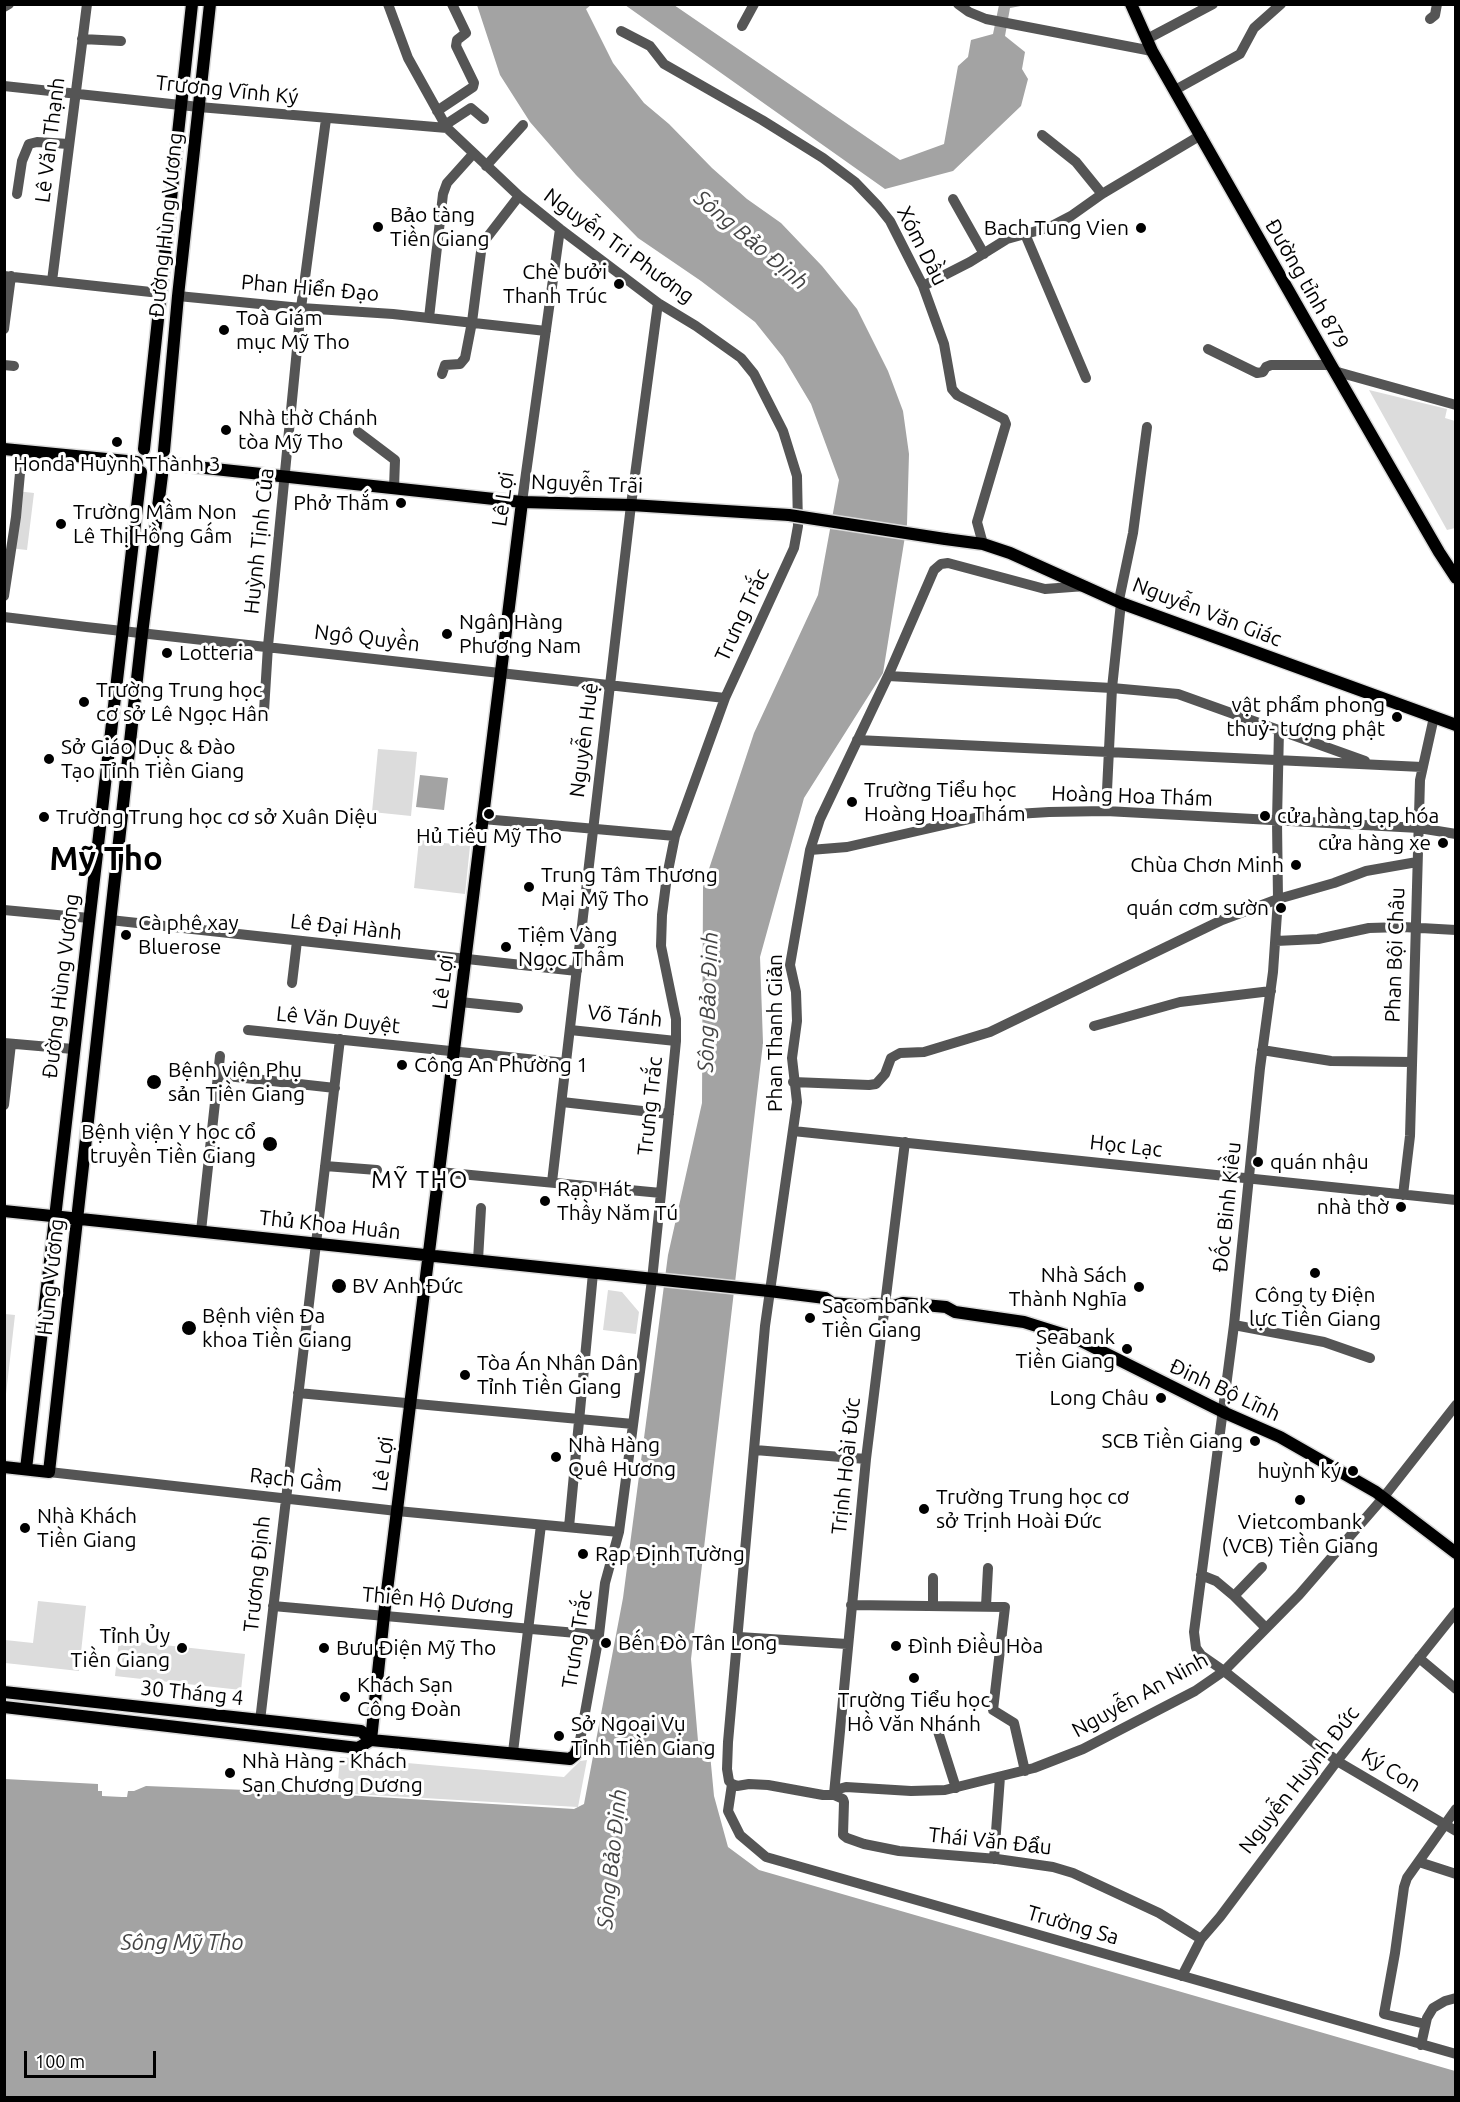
<!DOCTYPE html>
<meta charset="utf-8">
<style>
body{margin:0}
#map{position:relative;width:1460px;height:2102px;overflow:hidden;background:#fff;font-family:Ubuntu,sans-serif}
canvas{display:block}
.frame{position:absolute;inset:0;border:6px solid #000;pointer-events:none}
.scale{position:absolute;left:24px;top:2051px;width:132px;height:27px;box-sizing:border-box;border:3px solid #000;border-top:0;padding-left:8px;font-size:18px;line-height:21px;white-space:nowrap;color:#000;-webkit-text-stroke:4px #fff;paint-order:stroke}
</style>
<div id="map">
<canvas width="1460" height="2102"></canvas>
<div class="frame"></div>
<div class="scale">100 m</div>
</div>
<script>
const c = document.querySelector('canvas').getContext('2d');
c.lineJoin = 'round';
function paint(path, color) { c.fillStyle = color; c.fill(path, 'evenodd'); }
const poly = rows => new Path2D(rows.map(r => 'M' + r).join(''));
function trace(path, color, width, dash) { c.strokeStyle = color; c.lineWidth = width; c.lineCap = dash ? 'butt' : 'round'; c.setLineDash(dash || []); c.stroke(path); }
function label(font, color, halo, rows, align = 'center') {
  c.font = font + ' Ubuntu,sans-serif'; c.lineWidth = 6; c.setLineDash([]); c.textBaseline = 'middle'; c.strokeStyle = halo; c.fillStyle = color; for (const [text, x, y, turn = 0] of rows) {
    c.save(); c.translate(x, y); c.rotate((+turn || 0) * Math.PI / 180); c.textAlign = isNaN(turn) ? turn : align; if (halo) c.strokeText(text, 0, 0); c.fillText(text, 0, 0); c.restore();
  }
}
paint(poly([
 [1369,390,1447,409,1445,418,1455,421,1455,528,1447,530],
 [16,491,34,493,27,550,9,548],
 [378,749,417,752,411,816,372,812],
 [419,840,470,846,465,894,414,888],
 [608,1290,622,1292,639,1312,636,1334,603,1330],
 [5,1314,15,1315,5,1403,4,1314],
 [38,1601,86,1606,79,1671,5,1663,5,1640,33,1643],
 [119,1640,245,1654,241,1690,115,1676],
 [340,1757,564,1777,580,1761,587,1760,578,1807,337,1793]
]), '#dcdcdc');
paint(poly([
 [477,5,591,5,586,9,613,63,644,103,669,124,712,168,747,199,781,223,822,266,857,309,888,371,903,411,909,454,907,524,883,673,804,798,760,957,763,1043,691,1659,698,1741,709,1743,714,1796,728,1847,759,1870,1455,2071,1455,2097,5,2098,5,1779,98,1784,98,1791,102,1791,102,1796,122,1797,127,1797,128,1791,134,1791,146,1786,296,1792,574,1809,584,1804,623,1598,668,1255,702,1103,703,887,754,733,818,595,839,480,811,404,783,357,755,322,701,281,638,238,576,175,530,122,500,75],
 [625,5,674,5,900,160,944,144,958,66,968,57,971,40,993,34,999,5,1026,5,1010,8,1005,36,1025,52,1022,69,1028,79,1021,106,953,171,885,189],
 [420,775,448,778,444,810,416,807]
]), '#a3a3a3');
const major = poly([
 [1131,4,1152,51,1331,365,1439,552,1456,578],
 [4,449,137,462],
 [144,449,192,4],
 [164,451,178,296,210,4],
 [168,464,522,502,631,505,789,515],
 [945,539,983,544,1010,553,1121,603,1456,725],
 [4,1211,769,1291,825,1298,832,1303,866,1306,873,1304,894,1306,903,1303,946,1307,955,1312,1024,1322,1075,1338,1223,1412,1280,1437,1376,1492,1456,1553],
 [4,1467,49,1472,142,634,162,475],
 [26,1469,141,472],
 [4,1692,361,1731,371,1740],
 [4,1707,358,1748,371,1740,570,1759,575,1755,579,1746],
 [371,1740,384,1615,522,502]
]);
trace(major, '#dbdbdb', 15);
trace(poly([
 [388,4,408,58,447,128,519,196,560,229,658,303,696,326,741,358,754,374,783,431,797,476,798,526,794,548,725,698,675,836,667,876,662,915,661,946,676,1019,676,1041,661,1193,652,1280,619,1532,605,1583,599,1635,579,1746],
 [958,4,969,12,986,19,1152,51],
 [4,7,9,4],
 [1430,19,1435,15,1437,4],
 [742,26,754,4],
 [621,31,650,46,664,64,762,120,823,158,855,182,878,206,890,221,923,286,944,344,952,389,957,395,1004,419,1006,424,977,522,983,544],
 [82,39,121,41],
 [1147,39,1213,4],
 [4,86,199,107,447,128],
 [1175,90,1240,54,1254,28,1281,4],
 [437,111,473,87,474,83,456,46,457,40,466,33,452,4],
 [445,125,471,108,484,119],
 [1042,135,1076,162,1102,194],
 [486,166,523,125],
 [17,194,22,161,29,144,37,142,69,144],
 [953,199,984,254],
 [1025,234,1048,228,1071,216,1102,194,1201,135],
 [4,276,160,293],
 [52,281,87,4],
 [923,286,970,262,1007,239,1025,234,1086,378],
 [178,296,301,308,393,314,546,331],
 [429,318,443,194,447,183,473,154],
 [4,329,11,276],
 [1208,349,1257,373,1263,372,1266,367,1271,365,1331,365],
 [4,365,14,366],
 [1334,371,1456,405],
 [442,374,445,365,460,364,465,358,472,322,482,244,519,196],
 [358,432,395,460,394,488],
 [522,502,560,229],
 [4,596,16,517,22,451],
 [1119,600,1133,533,1147,427],
 [4,617,86,627,725,698],
 [888,676,1112,688,1178,694,1365,761],
 [264,711,268,646,301,308,326,119],
 [1279,730,1277,821,1278,899,1273,972,1260,1068,1234,1325,1194,1632,1196,1648,1201,1655,1224,1671,1337,1761,1456,1831],
 [857,740,1422,767],
 [1106,811,1112,688,1121,603],
 [483,819,675,836],
 [810,850,847,847,983,816,1049,812,1106,811,1419,828,1456,834],
 [4,910,89,918],
 [110,920,577,971],
 [1276,941,1318,939,1369,928,1403,927,1456,930],
 [292,983,297,941],
 [460,1002,518,1008],
 [1094,1026,1180,1002,1271,991],
 [248,1030,566,1063],
 [570,1030,676,1041],
 [4,1043,73,1049],
 [1262,1050,1331,1061,1412,1062],
 [218,1075,220,1056],
 [793,1082,869,1085,876,1084,885,1074,891,1058,900,1053,924,1052,990,1032,1222,920,1278,899,1334,883,1366,871,1417,862],
 [562,1102,669,1114],
 [4,1105,11,1044],
 [793,1131,1456,1200],
 [325,1166,377,1170],
 [439,1172,661,1193],
 [552,1182,631,505,658,303],
 [1403,1195,1410,1136,1420,780,1434,717],
 [201,1231,218,1075,335,1088],
 [478,1260,481,1208],
 [1234,1325,1324,1342,1370,1358],
 [298,1393,633,1424],
 [755,1450,866,1459],
 [49,1472,397,1511,619,1532],
 [569,1527,593,1273],
 [1201,1575,1216,1581,1234,1596,1266,1628],
 [933,1578,933,1605],
 [1234,1596,1262,1567],
 [851,1605,1005,1607,993,1710,1014,1723,1025,1771],
 [273,1606,599,1635],
 [986,1606,988,1568],
 [739,1637,847,1644],
 [1419,1658,1456,1689],
 [260,1721,340,1039],
 [935,1722,956,1788],
 [513,1752,541,1525],
 [732,1784,729,1781,727,1769,728,1742,765,1326,797,1102,792,1058,797,1021,796,992,790,965,810,850,820,819,888,676,934,570,941,564,948,563,1045,589,1085,586],
 [732,1784,728,1811,740,1835,766,1857,1456,2054],
 [732,1784,737,1786,749,1784,768,1785,823,1795,834,1795,843,1799,844,1802,843,1835,847,1838,864,1844,899,1851,997,1859,1053,1867,1073,1873,1159,1913,1201,1939],
 [835,1790,846,1787,911,1791,945,1790,1034,1768,1083,1749,1195,1691,1224,1671,1299,1595,1383,1498,1456,1405],
 [834,1794,866,1459,905,1142],
 [994,1859,1000,1777],
 [1419,1862,1456,1874],
 [1182,1976,1201,1939,1220,1917,1337,1761,1456,1612],
 [1425,2024,1384,2014,1395,1953,1404,1887,1407,1878,1456,1809],
 [1421,2045,1427,2018,1433,2008,1445,2001,1456,1998]
]), '#555', 10);
trace(major, '#000', 12);
const majorBridge = poly([
 [789,515,945,539]
]);
trace(majorBridge, '#dbdbdb', 15, []);
trace(majorBridge, '#000', 12);
for (const [x, y, r, color] of [
 [378,227,6,"#000"],
 [1141,228,6,"#000"],
 [619,284,6,"#000"],
 [224,330,6,"#000"],
 [226,430,6,"#000"],
 [117,442,6,"#000"],
 [401,503,6,"#000"],
 [61,524,6,"#000"],
 [447,634,6,"#000"],
 [167,653,6,"#000"],
 [84,702,6,"#000"],
 [1397,717,6,"#000"],
 [49,759,6,"#000"],
 [852,802,6,"#000"],
 [489,814,6,"#000"],
 [1265,816,6,"#000"],
 [44,817,6,"#000"],
 [1443,843,6,"#000"],
 [1296,865,6,"#000"],
 [529,887,6,"#000"],
 [1281,908,6,"#000"],
 [126,935,6,"#000"],
 [506,947,6,"#000"],
 [402,1065,6,"#000"],
 [154,1082,8,"#000"],
 [270,1144,8,"#000"],
 [1258,1162,6,"#000"],
 [545,1201,6,"#000"],
 [1401,1207,6,"#000"],
 [1315,1273,6,"#000"],
 [339,1286,8,"#000"],
 [1139,1287,6,"#000"],
 [810,1318,6,"#000"],
 [189,1328,8,"#000"],
 [1127,1349,6,"#000"],
 [465,1375,6,"#000"],
 [1161,1398,6,"#000"],
 [1255,1441,6,"#000"],
 [556,1457,6,"#000"],
 [1353,1471,6,"#000"],
 [1300,1500,6,"#000"],
 [924,1509,6,"#000"],
 [25,1528,6,"#000"],
 [583,1554,6,"#000"],
 [606,1643,6,"#000"],
 [896,1646,6,"#000"],
 [182,1648,6,"#000"],
 [324,1648,6,"#000"],
 [914,1678,6,"#000"],
 [345,1697,6,"#000"],
 [559,1736,6,"#000"],
 [230,1773,6,"#000"]
]) { const dot = new Path2D(); dot.arc(x, y, r, 0, 2 * Math.PI); c.fillStyle = color; c.fill(dot); trace(dot, '#fff', 2); }
label('21px', '#000', '#fff', [
 ["Trương Vĩnh Ký",227,90,6],
 ["Lê Văn Thạnh",50,140,-83],
 ["Đường Hùng Vương",166,225,-84],
 ["Nguyễn Tri Phương",619,246,36],
 ["Xóm Dầu",922,246,63],
 ["Đường tỉnh 879",1307,284,60],
 ["Phan Hiển Đạo",310,288,5],
 ["Nguyễn Trãi",587,484,2],
 ["Lê Lợi",503,499,-82],
 ["Huỳnh Tịnh Của",259,541,-84],
 ["Nguyễn Văn Giác",1207,612,21],
 ["Trưng Trắc",742,615,-65],
 ["Ngô Quyền",367,638,7],
 ["Nguyễn Huệ",584,740,-83],
 ["Hoàng Hoa Thám",1132,796,2],
 ["Lê Đại Hành",346,927,6],
 ["Phan Bội Châu",1395,955,-88],
 ["Lê Lợi",443,982,-83],
 ["Đường Hùng Vương",61,986,-83],
 ["Võ Tánh",625,1016,6],
 ["Lê Văn Duyệt",338,1020,6],
 ["Phan Thanh Giản",775,1033,-90],
 ["Trưng Trắc",650,1106,-84],
 ["Học Lạc",1126,1146,6],
 ["Đốc Binh Kiều",1227,1207,-84],
 ["Thủ Khoa Huân",330,1225,6],
 ["Hùng Vương",51,1277,-84],
 ["Đinh Bộ Lĩnh",1225,1390,25],
 ["Lê Lợi",383,1464,-83],
 ["Trịnh Hoài Đức",846,1466,-84],
 ["Rạch Gầm",296,1480,6],
 ["Trương Định",257,1574,-84],
 ["Thiên Hộ Dương",438,1601,5],
 ["Trưng Trắc",577,1639,-81],
 ["30 Tháng 4",192,1693,6],
 ["Nguyễn An Ninh",1140,1695,-29],
 ["Ký Con",1391,1770,31],
 ["Nguyễn Huỳnh Đức",1299,1780,-52],
 ["Thái Văn Đẩu",990,1841,6],
 ["Trường Sa",1073,1925,16]
]);
label('21px', '#000', '#fff', [
 ["Bảo tàng",390,215],
 ["Tiền Giang",390,239],
 ["Bach Tung Vien",1129,228,"right"],
 ["Chè bưởi",607,272,"right"],
 ["Thanh Trúc",607,296,"right"],
 ["Toà Giám",236,318],
 ["mục Mỹ Tho",236,342],
 ["Nhà thờ Chánh",238,418],
 ["tòa Mỹ Tho",238,442],
 ["Honda Huỳnh Thành 3",117,464,"center"],
 ["Phở Thắm",389,503,"right"],
 ["Trường Mầm Non",73,512],
 ["Lê Thị Hồng Gấm",73,536],
 ["Ngân Hàng",459,622],
 ["Phương Nam",459,646],
 ["Lotteria",179,653],
 ["Trường Trung học",96,690],
 ["cơ sở Lê Ngọc Hân",96,714],
 ["vật phẩm phong",1385,705,"right"],
 ["thuỷ- tượng phật",1385,729,"right"],
 ["Sở Giáo Dục & Đào",61,747],
 ["Tạo Tỉnh Tiền Giang",61,771],
 ["Trường Tiểu học",864,790],
 ["Hoàng Hoa Thám",864,814],
 ["cửa hàng tạp hóa",1277,816],
 ["Trường Trung học cơ sở Xuân Diệu",56,817],
 ["Hủ Tiếu Mỹ Tho",489,836,"center"],
 ["cửa hàng xe",1431,843,"right"],
 ["Chùa Chơn Minh",1284,865,"right"],
 ["Trung Tâm Thương",541,875],
 ["Mại Mỹ Tho",541,899],
 ["quán cơm sườn",1269,908,"right"],
 ["Cà phê xay",138,923],
 ["Bluerose",138,947],
 ["Tiệm Vàng",518,935],
 ["Ngọc Thẫm",518,959],
 ["Công An Phường 1",414,1065],
 ["Bệnh viện Phụ",168,1070],
 ["sản Tiền Giang",168,1094],
 ["Bệnh viện Y học cổ",256,1132,"right"],
 ["truyền Tiền Giang",256,1156,"right"],
 ["quán nhậu",1270,1162],
 ["Rạp Hát",557,1189],
 ["Thầy Năm Tú",557,1213],
 ["nhà thờ",1389,1207,"right"],
 ["Nhà Sách",1127,1275,"right"],
 ["Thành Nghĩa",1127,1299,"right"],
 ["BV Anh Đức",352,1286],
 ["Công ty Điện",1315,1295,"center"],
 ["lực Tiền Giang",1315,1319,"center"],
 ["Sacombank",822,1306],
 ["Tiền Giang",822,1330],
 ["Bệnh viện Đa",202,1316],
 ["khoa Tiền Giang",202,1340],
 ["Seabank",1115,1337,"right"],
 ["Tiền Giang",1115,1361,"right"],
 ["Tòa Án Nhân Dân",477,1363],
 ["Tỉnh Tiền Giang",477,1387],
 ["Long Châu",1149,1398,"right"],
 ["SCB Tiền Giang",1243,1441,"right"],
 ["Nhà Hàng",568,1445],
 ["Quê Hương",568,1469],
 ["huỳnh ký",1341,1471,"right"],
 ["Trường Trung học cơ",936,1497],
 ["sở Trịnh Hoài Đức",936,1521],
 ["Nhà Khách",37,1516],
 ["Tiền Giang",37,1540],
 ["Vietcombank",1300,1522,"center"],
 ["(VCB) Tiền Giang",1300,1546,"center"],
 ["Rạp Định Tường",595,1554],
 ["Tỉnh Ủy",170,1636,"right"],
 ["Tiền Giang",170,1660,"right"],
 ["Bến Đò Tân Long",618,1643],
 ["Đình Điều Hòa",908,1646],
 ["Bưu Điện Mỹ Tho",336,1648],
 ["Khách Sạn",357,1685],
 ["Công Đoàn",357,1709],
 ["Trường Tiểu học",914,1700,"center"],
 ["Hồ Văn Nhánh",914,1724,"center"],
 ["Sở Ngoại Vụ",571,1724],
 ["Tỉnh Tiền Giang",571,1748],
 ["Nhà Hàng - Khách",242,1761],
 ["Sạn Chương Dương",242,1785]
], 'left');
label('italic 22px', '#444', '#fff', [
 ["Sông Bảo Định",751,240,40],
 ["Sông Bảo Định",708,1002,-88],
 ["Sông Bảo Định",612,1859,-84],
 ["Sông Mỹ Tho",182,1943]
]);
c.letterSpacing = '1.5px';
label('24px', '#000', '#fff', [
 ["MỸ THO",420,1180]
]);
c.letterSpacing = '0px';
label('bold 33px', '#000', '#fff', [
 ["Mỹ Tho",106,859]
]);
</script>
